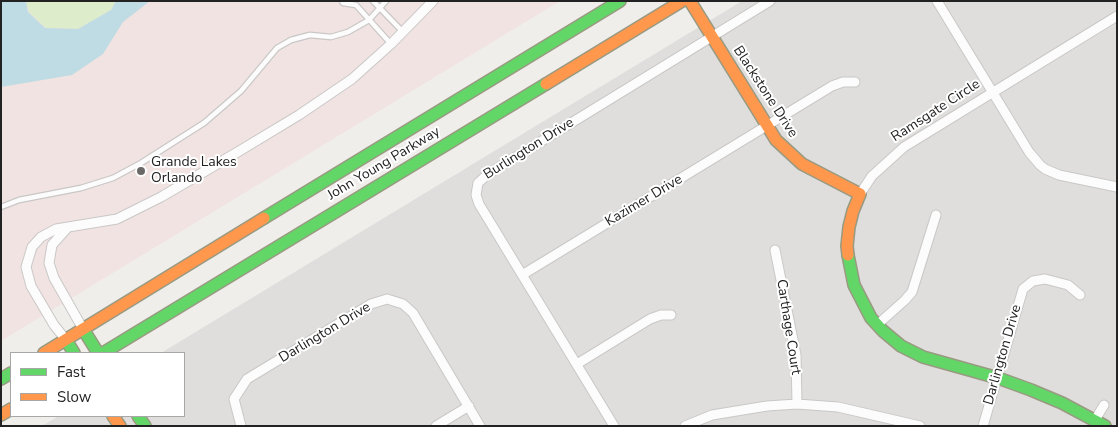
<!DOCTYPE html>
<style>
body{margin:0}
#map{position:relative;width:1118px;height:427px;overflow:hidden;background:#f0eeeb;font-family:"Nunito Sans",sans-serif}
canvas{display:block}
.frame{position:absolute;inset:0;border:2px solid #222;pointer-events:none}
.legend{position:absolute;left:10px;top:352px;width:175px;height:65px;box-sizing:border-box;background:#fff;border:1px solid #a7a7a7;margin:0;padding:6px 9px;list-style:none;font-size:15px;color:#222}
.legend li{display:flex;align-items:center;gap:10px;height:25px}
.legend b{width:25px;border:1px solid #a7a7a7}
</style>
<div id="map">
<canvas width="1118" height="427"></canvas>
<div class="frame"></div>
<ul class="legend">
<li><b style="height:6px;background:#63d668"></b>Fast</li>
<li><b style="height:6px;background:#ff974d"></b>Slow</li>
</ul>
</div>
<script>
const c = document.querySelector('canvas').getContext('2d');
c.lineJoin = 'round';
function paint(path, color) { c.fillStyle = color; c.fill(path, 'evenodd'); }
const poly = rows => new Path2D(rows.map(r => 'M' + r).join(''));
function trace(path, color, width, dash) { c.strokeStyle = color; c.lineWidth = width; c.lineCap = dash ? 'butt' : 'round'; c.setLineDash(dash || []); c.stroke(path); }
function label(font, color, halo, rows, align = 'center') {
  c.font = font + ' "Nunito Sans",sans-serif'; c.lineWidth = 4; c.setLineDash([]); c.textBaseline = 'middle'; c.strokeStyle = halo; c.fillStyle = color; for (const [text, x, y, turn = 0] of rows) {
    c.save(); c.translate(x, y); c.rotate((+turn || 0) * Math.PI / 180); c.textAlign = isNaN(turn) ? turn : align; if (halo) c.strokeText(text, 0, 0); c.fillText(text, 0, 0); c.restore();
  }
}
paint(poly([
 [742,1,1117,1,1117,426,42,426,59,416,184,416,184,353,161,353]
]), '#dfdedc');
paint(poly([
 [1,1,560,1,1,341]
]), '#f1e3e1');
paint(poly([
 [26,1,116,1,111,10,78,29,46,28,29,12]
]), '#ddeccb');
paint(poly([
 [1,1,26,1,28,12,45,28,78,29,111,10,116,1,150,1,123,22,103,54,72,75,1,87]
]), '#bfdbe3');
const lane = poly([
 [342,1,343,3,356,5,391,44],
 [373,1,403,32],
 [1,207,19,200,81,188,113,178,141,163,204,123,226,104,241,91,277,48,291,40,310,35,331,37,348,32,369,20,386,1]
]);
const street = poly([
 [937,1,1029,152,1040,165,1045,169,1059,175,1117,187],
 [860,194,872,176,904,147,1117,16],
 [68,227,52,245,49,263,54,278,83,329],
 [775,250,796,355,797,404],
 [522,275,832,86,843,82,855,82],
 [877,325,905,300,912,292,936,215],
 [66,340,54,325,31,286,26,267,32,247,41,237,56,229,117,219,161,197,236,153,299,115,352,79,391,44,433,1],
 [577,364,650,319,661,315,671,315],
 [1095,420,1104,405],
 [241,426,234,399,247,379,371,304,387,299,403,304,413,313,480,426],
 [436,426,469,406],
 [614,426,479,204,476,195,478,183,488,174,770,1],
 [685,426,712,415,767,406,797,404,838,407,920,426],
 [983,426,1023,289,1033,281,1045,279,1068,285,1080,295]
]);
const fast = poly([
 [264,218,620,1],
 [848,255,854,285,871,318,883,331,901,346,923,357,998,378,1031,390,1062,403,1105,426],
 [83,329,98,353],
 [66,340,74,353],
 [103,353,546,84],
 [1,379,11,373],
 [138,416,145,426]
]);
const slow = poly([
 [690,1,776,140,802,164,860,194,853,211,849,227,847,246,848,255],
 [546,84,682,1],
 [44,353,264,218],
 [1,415,11,409],
 [113,416,120,426]
]);
trace(lane, '#c9c8c7', 7);
trace(street, '#c9c8c7', 11);
trace(fast, '#999a82', 14);
trace(slow, '#999a82', 14);
trace(lane, '#fdfcfc', 4.5);
trace(street, '#fdfcfc', 9);
trace(fast, '#63d668', 11);
trace(slow, '#ff974d', 11);
for (const [x, y, r, color] of [
 [141,171,5,"#6a6968"]
]) { const dot = new Path2D(); dot.arc(x, y, r, 0, 2 * Math.PI); c.fillStyle = color; c.fill(dot); trace(dot, '#fff', 2); }
label('14px', '#222', '#fff', [
 ["Blackstone Drive",765,92,57],
 ["Ramsgate Circle",936,111,-33],
 ["Burlington Drive",529,149,-32],
 ["John Young Parkway",384,164,-31],
 ["Kazimer Drive",644,201,-31],
 ["Carthage Court",788,327,81],
 ["Darlington Drive",325,333,-31],
 ["Darlington Drive",1003,355,-74]
]);
label('14px', '#222', '#fff', [
 ["Grande Lakes",151,163],
 ["Orlando",151,179]
], 'left');
</script>
